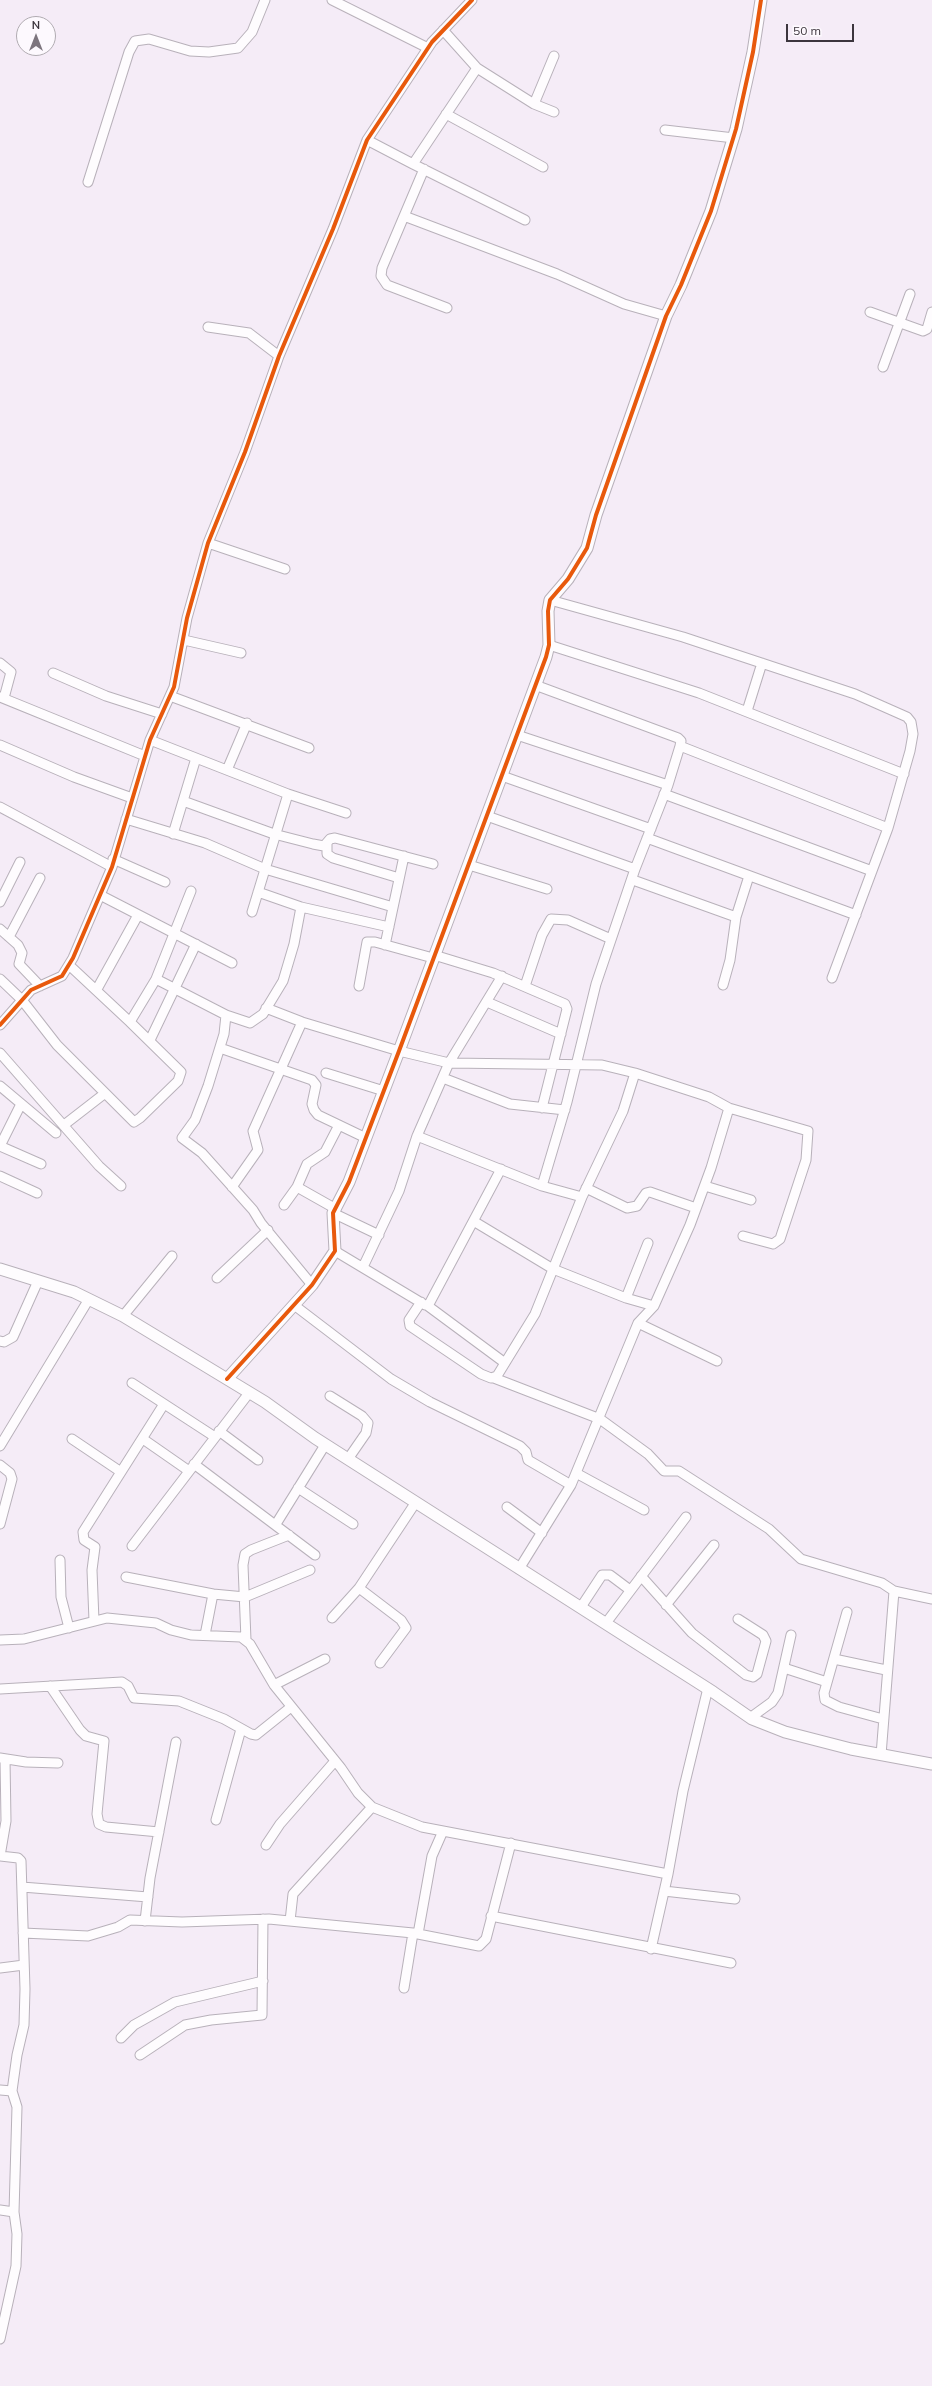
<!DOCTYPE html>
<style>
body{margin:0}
#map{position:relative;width:932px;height:2386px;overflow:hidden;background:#f5ecf7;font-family:Mulish,sans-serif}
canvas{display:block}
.north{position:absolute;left:16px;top:16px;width:40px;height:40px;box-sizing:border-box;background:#fdf9fe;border:1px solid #b0abb1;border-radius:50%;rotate:0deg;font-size:11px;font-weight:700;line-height:16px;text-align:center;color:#3c353d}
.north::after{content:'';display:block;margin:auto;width:14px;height:18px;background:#7d757e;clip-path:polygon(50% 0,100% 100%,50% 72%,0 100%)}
.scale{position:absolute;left:786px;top:24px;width:68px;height:18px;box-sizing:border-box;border:2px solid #3c353d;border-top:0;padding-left:5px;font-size:12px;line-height:14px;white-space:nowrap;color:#3c353d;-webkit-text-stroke:3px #fdf9fe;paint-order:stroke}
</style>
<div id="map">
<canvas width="932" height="2386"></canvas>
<div class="north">N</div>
<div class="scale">50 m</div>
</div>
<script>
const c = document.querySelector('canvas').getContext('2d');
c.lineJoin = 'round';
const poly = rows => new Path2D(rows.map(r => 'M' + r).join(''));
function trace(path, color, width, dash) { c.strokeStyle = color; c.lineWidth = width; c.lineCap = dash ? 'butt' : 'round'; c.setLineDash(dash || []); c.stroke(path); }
const minor = poly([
 [332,0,428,48],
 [443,30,477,68,413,164,525,220],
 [477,68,534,104,554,112],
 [534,104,554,56],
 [446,114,543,167],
 [665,130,734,138],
 [367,140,413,164],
 [424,169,382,268,381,276,387,285,447,308],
 [88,182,129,52,135,41,149,39,190,51,209,52,238,48,252,32,265,0],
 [404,216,557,274,624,304,666,316],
 [870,312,923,331,927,329,932,312],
 [208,327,249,333,279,356],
 [883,367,910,294],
 [208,543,285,569],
 [550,600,683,637,855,694,907,717,911,722,913,734,910,751,888,828,832,978],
 [184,640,241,653],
 [549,645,699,693,904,774],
 [0,663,11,672,4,698],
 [53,673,106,696,162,714],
 [170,696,309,748],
 [0,697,145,756],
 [747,711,762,663],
 [517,735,668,785],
 [150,740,288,794,346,813],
 [0,745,74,777,132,798],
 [680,746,888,828],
 [227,770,247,723],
 [502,776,651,829],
 [664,794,872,871],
 [183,801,274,834,313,844,324,846,330,839,335,838,433,864],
 [0,807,112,867],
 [487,816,635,869,668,785,680,746,681,741,678,738,535,685],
 [126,819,205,843,265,869,393,907],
 [173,834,196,758],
 [647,838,856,915],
 [327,844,327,854,333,858,399,878],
 [113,859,165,882],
 [469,865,547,889],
 [633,880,736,917],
 [258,892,301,907,389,927],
 [100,895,232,963],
 [0,902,20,862],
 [252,912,288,794],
 [0,929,18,945,22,953,19,964,40,986],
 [9,937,40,878],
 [385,945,404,856],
 [434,955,493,973,565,1004,567,1009,542,1108],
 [69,965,130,1022,156,979,226,1015,250,1023,263,1014,283,981,294,944,301,907],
 [0,979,22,1000,57,1045,134,1122,140,1118,178,1081,181,1072,130,1022],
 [156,979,191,891],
 [723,985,730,960,736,917,749,876],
 [359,986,367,942,375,942,433,958],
 [525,986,542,935,551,919,568,920,611,939],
 [97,989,138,915],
 [487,1002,561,1034],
 [266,1008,302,1022,399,1051,449,1063,602,1065,635,1073],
 [226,1015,224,1034,208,1086,195,1120,182,1138,202,1153,253,1210,261,1223,312,1285],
 [0,1025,31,990,62,976,73,958,112,867,150,740,174,687,187,618,208,543,245,452,279,356,333,229,367,140,432,42,472,0],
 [150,1040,196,944],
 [220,1048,312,1080,316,1085,312,1104,314,1110,318,1115,366,1138],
 [0,1053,99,1166,121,1186],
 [326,1073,384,1091],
 [443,1078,510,1104,565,1110],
 [0,1086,56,1133],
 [64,1125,104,1094],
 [417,1136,542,1186,582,1197],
 [0,1146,21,1104],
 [0,1146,41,1164],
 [501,1169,428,1306,505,1363],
 [0,1176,37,1193],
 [542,1186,567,1102,596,984,635,869],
 [705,1186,751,1200],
 [232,1187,258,1150,253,1131,302,1022],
 [297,1187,336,1209],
 [586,1188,627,1208,637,1206,646,1193,650,1192,696,1208],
 [284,1205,297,1187,307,1164,325,1152,339,1125],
 [333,1213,379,1235],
 [475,1222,553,1269,626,1298,654,1306],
 [335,1251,425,1305],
 [363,1267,399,1191,417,1136,449,1063,502,976],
 [217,1278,268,1230],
 [626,1298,648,1243],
 [421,1302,409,1320,410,1326,481,1374,491,1378,497,1376,535,1314,582,1197,623,1111,635,1073,709,1097,729,1108],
 [294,1305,391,1379,430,1402,520,1446,526,1452,528,1460,571,1485],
 [123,1316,172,1256],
 [638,1323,717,1361],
 [0,1341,4,1342,13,1337,38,1281],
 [494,1378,600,1419,648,1454,664,1471,679,1471,769,1529,801,1559,882,1583,894,1591,881,1755],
 [132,1383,215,1437],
 [330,1396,362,1416,368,1423,366,1433,348,1459],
 [219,1431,258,1460],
 [72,1439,121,1472],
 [143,1439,189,1471],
 [0,1446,89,1299],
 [194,1464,315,1555],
 [0,1465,10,1473,12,1479,0,1524],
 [576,1473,644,1510],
 [298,1488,353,1524],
 [507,1507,542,1533],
 [276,1524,325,1445],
 [132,1546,249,1393],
 [60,1560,61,1597,69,1628],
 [519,1569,571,1485,638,1323,654,1306,690,1225,711,1168,729,1108,808,1131,806,1160,780,1239,773,1244,743,1236],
 [641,1576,692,1633,746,1675,753,1677,757,1674,766,1641,763,1635,738,1619],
 [126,1577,213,1594,205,1635],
 [359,1588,401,1620,406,1628,380,1663],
 [894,1591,932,1599],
 [213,1594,245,1597,310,1570],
 [666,1605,714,1545],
 [581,1607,602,1575,610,1575,630,1590],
 [847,1612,824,1693,825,1700,839,1707,883,1719],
 [332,1618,359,1588,416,1502],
 [94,1621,92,1570,95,1547,84,1540,83,1532,164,1404],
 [606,1623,686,1517],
 [0,1640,24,1639,107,1618,156,1623,171,1630,191,1635,241,1637,250,1644,274,1685,341,1768,358,1793,372,1807,422,1827,668,1874,683,1791,708,1688],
 [246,1640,243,1565,245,1554,251,1550,289,1535],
 [834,1659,886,1670],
 [784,1668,827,1682],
 [274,1685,325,1659],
 [50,1686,80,1730,86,1736,104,1741,97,1814,99,1824,106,1827,159,1832],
 [0,1689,122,1682,128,1686,134,1698,179,1701,224,1719,251,1734,256,1735,291,1707],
 [750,1718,772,1702,778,1693,791,1635],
 [0,1758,26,1762,58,1763],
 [216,1820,241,1729],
 [266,1845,280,1824,335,1761],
 [0,1856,18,1858,21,1861,25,1989,24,2025,17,2055,12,2091,17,2107,14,2212,17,2234,16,2266,0,2339],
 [0,1856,6,1821,5,1759],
 [22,1887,148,1897],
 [664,1891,735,1899],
 [491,1916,731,1963],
 [145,1921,150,1878,176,1742],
 [290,1921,293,1894,372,1807],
 [23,1933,88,1936,118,1927,130,1920,182,1922,269,1919,413,1933,479,1946,486,1939,511,1843],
 [418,1934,432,1856,443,1831],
 [651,1949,668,1874],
 [0,1968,24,1965],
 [404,1988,413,1933],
 [121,2038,134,2025,175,2002,263,1981],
 [140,2055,185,2025,211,2020,262,2015,263,1919],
 [0,2090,12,2091],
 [0,2210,14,2212]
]);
const tertiary = poly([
 [0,1269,74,1292,123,1316,265,1402,315,1438,713,1692,752,1719,785,1732,851,1749,932,1764],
 [227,1379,312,1285,335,1251,333,1213,349,1182,399,1051,546,657,549,645,548,611,550,600,568,579,587,548,596,515,666,316,681,285,711,211,736,129,753,52,761,0]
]);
trace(minor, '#b8b1ba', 11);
trace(tertiary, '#b8b1ba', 13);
trace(minor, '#fefcfe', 9);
trace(tertiary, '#fefcfe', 11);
trace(poly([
 [0,1025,31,990,62,976,73,958,112,867,150,740,174,687,187,618,208,543,245,452,279,356,333,229,367,140,432,42,472,0],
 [227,1379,312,1285,335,1251,333,1213,349,1182,399,1051,546,657,549,645,548,611,550,600,568,579,587,548,596,515,666,316,681,285,711,211,736,129,753,52,761,0]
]), '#e8590c', 4);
</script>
